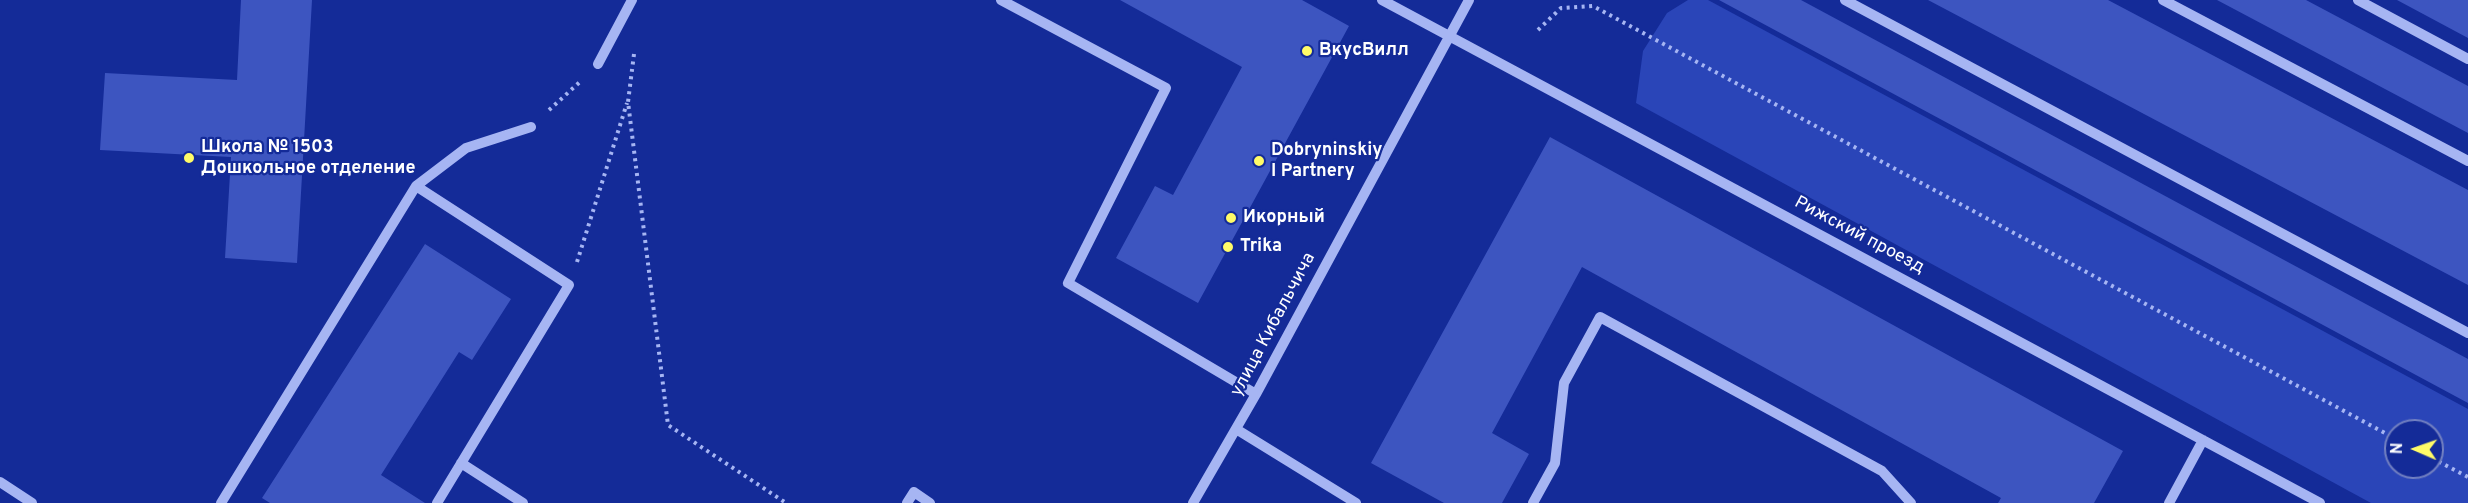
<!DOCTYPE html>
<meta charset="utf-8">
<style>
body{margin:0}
#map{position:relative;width:2468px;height:503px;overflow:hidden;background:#142b98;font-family:Overpass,sans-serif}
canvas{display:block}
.north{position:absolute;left:2384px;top:419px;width:60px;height:60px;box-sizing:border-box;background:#142b98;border:2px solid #7280c1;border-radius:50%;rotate:272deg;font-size:16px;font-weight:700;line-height:24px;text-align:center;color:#fff}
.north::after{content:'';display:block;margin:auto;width:21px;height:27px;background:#fffb68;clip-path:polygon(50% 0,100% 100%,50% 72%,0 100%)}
</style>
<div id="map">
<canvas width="2468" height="503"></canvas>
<div class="north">N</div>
</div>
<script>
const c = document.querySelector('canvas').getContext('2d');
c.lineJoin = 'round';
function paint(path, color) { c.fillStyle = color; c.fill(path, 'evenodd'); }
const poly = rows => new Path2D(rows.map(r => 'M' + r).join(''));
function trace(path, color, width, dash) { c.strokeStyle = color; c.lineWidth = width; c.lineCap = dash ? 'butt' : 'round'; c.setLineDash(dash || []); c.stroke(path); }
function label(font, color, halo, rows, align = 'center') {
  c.font = font + ' Overpass,sans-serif'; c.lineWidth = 4.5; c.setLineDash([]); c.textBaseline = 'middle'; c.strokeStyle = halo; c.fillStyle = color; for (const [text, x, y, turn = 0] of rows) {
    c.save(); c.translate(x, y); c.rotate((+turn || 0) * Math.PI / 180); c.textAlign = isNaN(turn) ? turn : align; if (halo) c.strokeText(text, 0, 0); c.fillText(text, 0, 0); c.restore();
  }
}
paint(poly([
 [1688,0,1708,0,2468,409,2468,503,2371,503,1636,103,1643,51,1667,13],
 [2396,431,2432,431,2432,467,2396,467]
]), '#2a45b8');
paint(poly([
 [241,0,312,0,297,263,225,258,231,157,100,150,105,73,237,80],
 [1120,0,1302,0,1349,26,1198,303,1116,258,1155,186,1173,195,1242,67],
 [1719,0,1801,0,2468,359,2468,403],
 [1928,0,2108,0,2468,190,2468,285],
 [2217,0,2306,0,2468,86,2468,133],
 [2397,0,2468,0,2468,38],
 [1550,137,2123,451,2094,503,1998,503,2001,498,1582,267,1492,433,1529,454,1502,503,1444,503,1371,463],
 [425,244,511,299,472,360,459,352,381,475,425,503,270,503,262,498]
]), '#3d55c0');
trace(poly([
 [1538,30,1561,8,1593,6,2396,439],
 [634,54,628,102,668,425,786,503],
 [549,110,581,81],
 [577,262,627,103],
 [2432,458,2468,477]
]), '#a6b5f3', 4, [3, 4.5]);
trace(poly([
 [1001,0,1166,88,1068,283,1256,394],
 [1382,0,2320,503],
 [1845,0,2468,333],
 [2163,0,2468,161],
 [2358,0,2468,59],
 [598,64,632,0],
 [416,186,466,148,531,127],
 [1236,429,1356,503],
 [461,463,523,503],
 [0,482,32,503],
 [221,503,416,186,569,285,437,503],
 [907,503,914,492,930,503],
 [1193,503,1256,394,1469,0],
 [1533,503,1555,463,1564,383,1600,317,1882,471,1911,503],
 [2169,503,2203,440]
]), '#a6b5f3', 10);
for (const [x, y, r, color] of [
 [1307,51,6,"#fffb68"],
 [189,158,6,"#fffb68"],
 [1259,161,6,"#fffb68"],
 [1231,218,6,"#fffb68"],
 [1228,247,6,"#fffb68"]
]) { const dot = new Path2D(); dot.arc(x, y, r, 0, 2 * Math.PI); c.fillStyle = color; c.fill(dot); trace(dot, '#142b98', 2); }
label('bold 18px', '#fff', '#142b98', [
 ["ВкусВилл",1319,51],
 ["Школа № 1503",201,148],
 ["Дошкольное отделение",201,169],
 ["Dobryninskiy",1271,151],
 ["I Partnery",1271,172],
 ["Икорный",1243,218],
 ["Trika",1240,247]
], 'left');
label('18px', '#fff', '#142b98', [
 ["Рижский проезд",1859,236,28],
 ["улица Кибальчича",1274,325,-62]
]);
</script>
